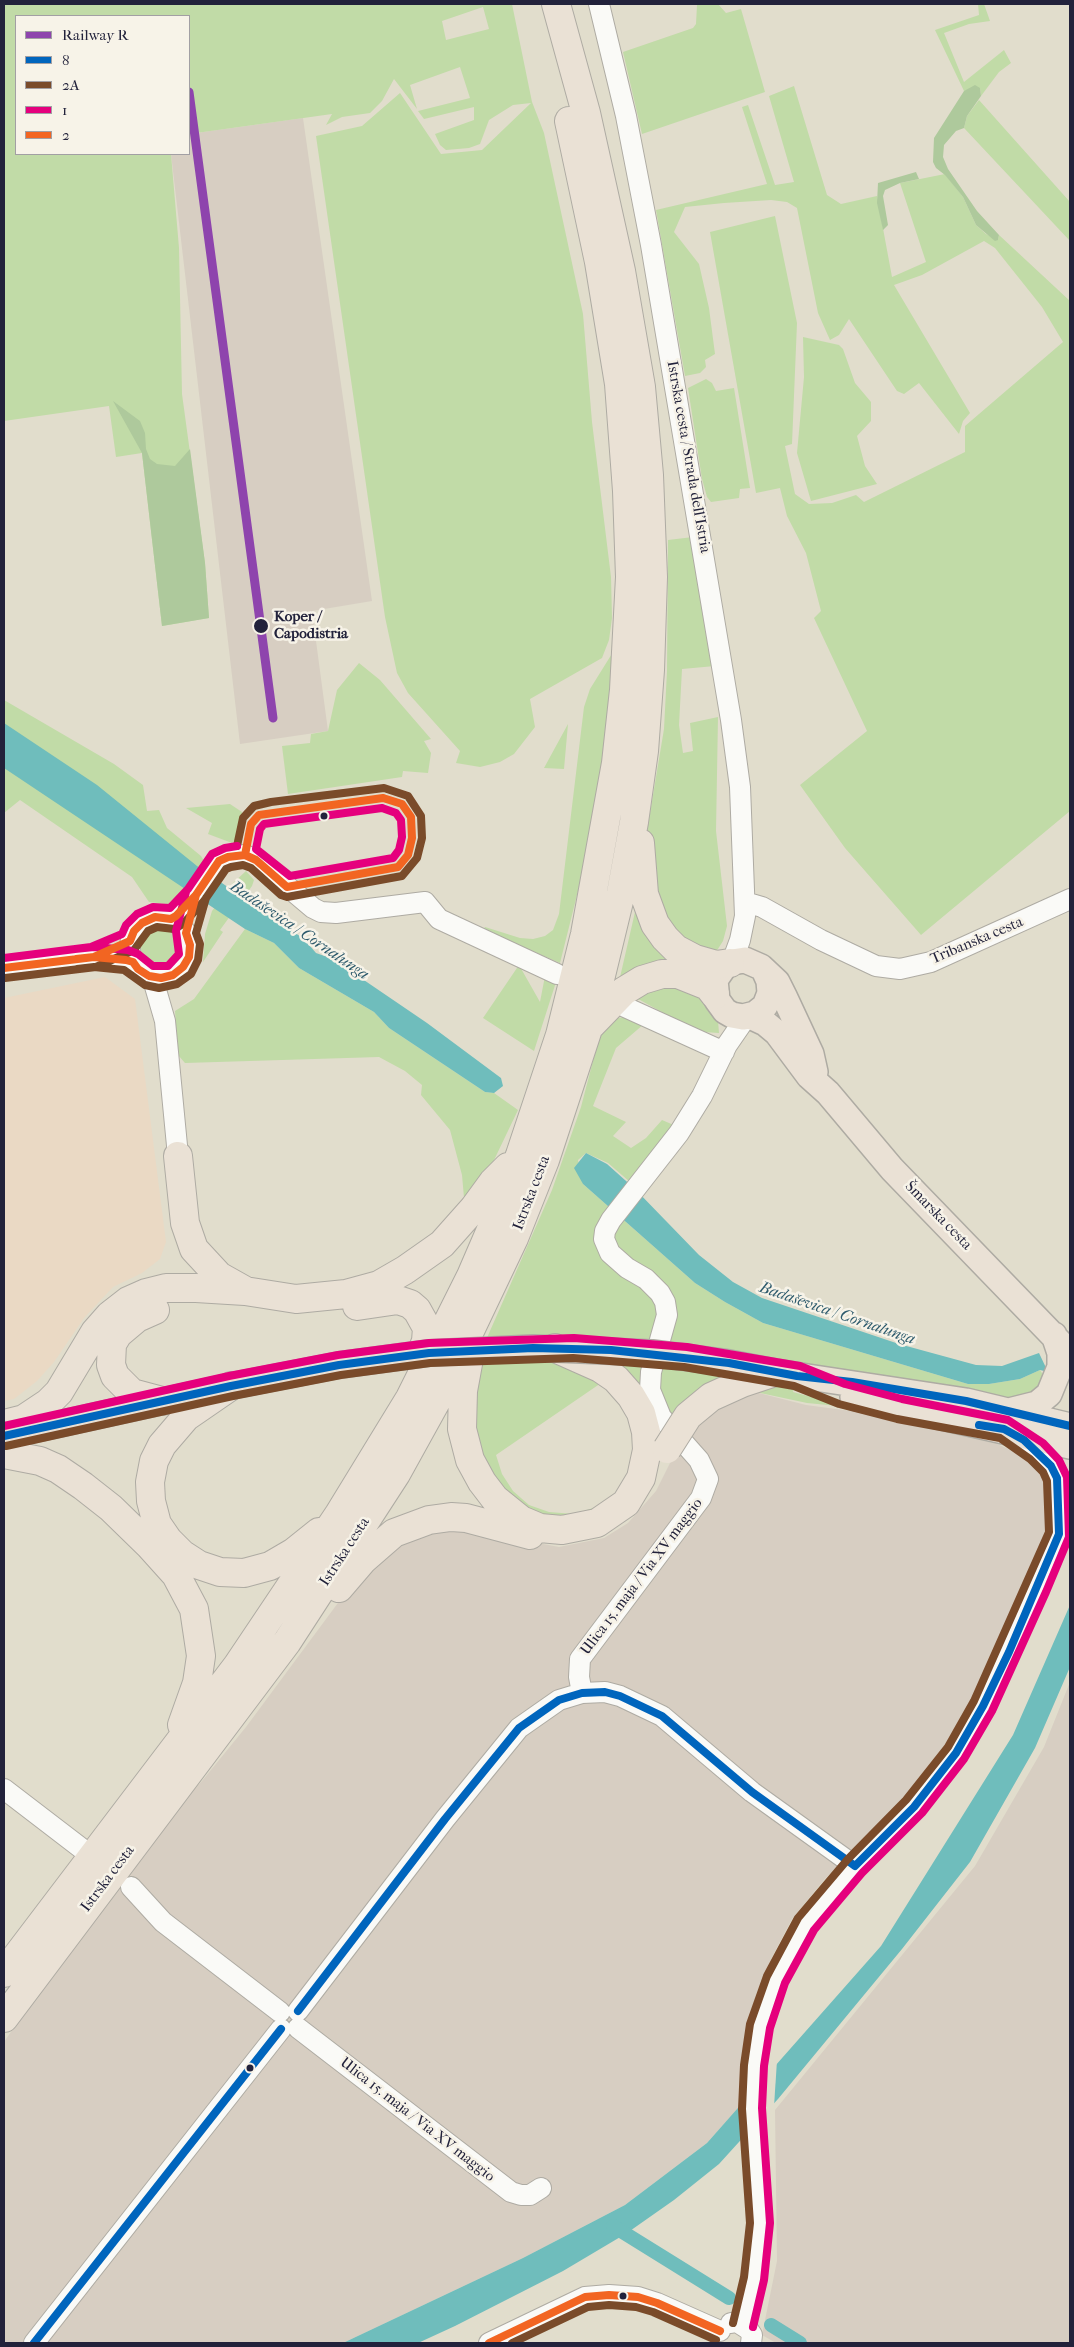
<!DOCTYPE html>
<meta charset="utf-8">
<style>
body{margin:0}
#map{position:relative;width:1074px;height:2347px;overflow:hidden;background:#e1ddcc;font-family:"IM FELL French Canon",serif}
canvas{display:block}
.frame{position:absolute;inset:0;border:5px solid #22223b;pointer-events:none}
.legend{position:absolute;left:15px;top:15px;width:175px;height:140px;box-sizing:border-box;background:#f7f3e8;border:1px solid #a29fa3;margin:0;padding:6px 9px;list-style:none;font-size:15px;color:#22223b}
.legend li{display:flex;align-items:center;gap:10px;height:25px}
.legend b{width:25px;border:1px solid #a29fa3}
</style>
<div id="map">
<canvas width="1074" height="2347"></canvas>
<div class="frame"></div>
<ul class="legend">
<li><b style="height:6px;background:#8e44ad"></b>Railway R</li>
<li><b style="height:6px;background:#0065bd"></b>8</li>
<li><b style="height:6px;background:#7a4b2a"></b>2A</li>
<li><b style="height:6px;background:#e5007d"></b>1</li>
<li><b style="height:6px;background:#f26522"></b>2</li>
</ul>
</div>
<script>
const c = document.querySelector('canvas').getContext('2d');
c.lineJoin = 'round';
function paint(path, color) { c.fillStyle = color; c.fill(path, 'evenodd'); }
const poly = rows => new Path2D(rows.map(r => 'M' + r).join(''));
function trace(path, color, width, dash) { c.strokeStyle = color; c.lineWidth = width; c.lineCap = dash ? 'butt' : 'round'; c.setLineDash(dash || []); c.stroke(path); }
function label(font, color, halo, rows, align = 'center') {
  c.font = font + ' "IM FELL French Canon",serif'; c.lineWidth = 5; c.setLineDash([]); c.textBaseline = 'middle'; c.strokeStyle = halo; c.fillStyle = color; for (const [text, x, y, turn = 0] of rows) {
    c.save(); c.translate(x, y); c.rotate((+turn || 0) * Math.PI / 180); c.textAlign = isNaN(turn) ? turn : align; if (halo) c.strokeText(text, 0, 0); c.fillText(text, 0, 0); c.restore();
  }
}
paint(poly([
 [105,977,135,999,166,1242,160,1259,142,1273,113,1287,84,1318,54,1362,37,1381,14,1399,4,1401,4,998]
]), '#ead9c4');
paint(poly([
 [303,118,372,601,312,611,328,731,240,744,171,154,189,154,189,134],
 [751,1391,806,1405,851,1411,997,1444,1027,1457,1048,1477,1051,1513,1042,1541,975,1692,946,1743,912,1790,824,1880,792,1919,772,1957,757,1992,747,2028,740,2078,740,2106,707,2143,625,2205,523,2258,343,2343,4,2343,4,2042,91,1916,167,1818,202,1781,246,1727,352,1584,377,1554,444,1525,559,1547,604,1538,628,1523,656,1491,670,1463,706,1411],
 [1070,1682,1070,2343,776,2343,762,2335,777,2261,775,2110,975,1866,1044,1747]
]), '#d7cec2');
paint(poly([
 [4,4,512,4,532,102,544,133,583,314,592,422,611,577,612,618,609,640,602,658,530,699,535,727,514,754,500,762,480,767,456,763,460,751,408,693,397,673,385,617,316,136,362,126,400,93,441,154,482,150,531,103,513,105,489,120,480,144,469,148,446,150,440,145,435,134,474,120,474,107,424,119,418,111,470,98,460,67,410,85,417,109,394,79,382,101,370,113,342,117,326,125,332,114,189,134,189,16,16,16,16,154,171,154,179,248,182,394,205,563,209,618,162,626,142,453,116,457,109,406,4,421],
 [483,7,489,29,446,40,442,21],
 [700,4,718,4,726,13,741,9,765,92,642,134,623,52,693,28,696,24,697,5],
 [978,4,984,4,990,21,969,24,944,33,964,82,1004,50,1011,63,999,72,981,96,980,88,964,91,935,30,979,15],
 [794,86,827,195,841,204,877,196,892,277,926,262,900,183,945,174,963,197,976,225,986,234,998,240,999,235,1070,301,1070,811,921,935,845,848,800,785,867,731,814,618,821,611,806,553,787,516,780,488,756,493,710,232,775,216,797,323,792,444,785,446,795,494,809,504,832,503,856,495,864,502,965,452,965,426,1063,342,1042,307,995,248,984,241,922,275,894,285,970,413,963,421,959,434,919,383,904,394,897,391,849,319,839,335,830,340,818,313,797,208,787,202,771,200,724,203,685,207,674,232,699,264,709,308,715,354,705,360,706,367,700,373,685,376,656,210,767,184,742,107,748,105,775,185,794,182,769,96],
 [979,100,1070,202,1070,241,964,128,967,116],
 [803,337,839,345,843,349,855,383,871,402,871,421,857,436,865,466,877,484,811,501,797,453,804,377],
 [706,379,712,383,716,391,734,388,750,488,740,489,739,498,711,502,707,497,702,479,688,388],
 [693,537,715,666,682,669,679,725,683,753,693,751,690,723,718,717,716,831,727,926,723,941,716,952,695,950,666,926,645,843,664,729,667,671,668,540],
 [618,644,613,697,587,855,560,963,483,930,485,927,520,938,533,939,545,936,553,930,559,914,584,707,590,689],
 [359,663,380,680,431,739,424,741,431,753,428,773,403,771,402,777,288,794,282,746,310,743,311,734,328,731,337,690],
 [4,700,114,764,143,785,147,811,159,810,167,828,201,856,206,864,205,869,175,905,149,902,132,877,20,800,4,813],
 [568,724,564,769,544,768],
 [230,804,242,812,240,836,232,843,208,834,212,823,186,808],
 [246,871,254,880,252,886,220,930,223,932,203,962,205,934,212,911,232,884],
 [635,912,644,929,680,963,618,986],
 [245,929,274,943,299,968,374,1012,389,1028,485,1092,494,1093,518,1110,484,1181,465,1209,462,1175,450,1130,421,1095,422,1085,405,1071,379,1057,185,1063,178,1055,175,1011,194,999],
 '141 948a19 19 0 1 1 38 0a19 19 0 1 1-38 0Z',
 [519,965,540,1002,545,976,557,979,534,1051,483,1018],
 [676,983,709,1003,718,1021,719,1033,704,1032,685,1025,640,1000,631,998],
 [627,1017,644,1024,616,1048,593,1106,626,1122,613,1136,631,1148,646,1138,662,1120,676,1126,630,1182,608,1163,586,1153,578,1160,583,1184,695,1283,725,1302,763,1323,968,1384,989,1384,1020,1379,1040,1370,1047,1381,1041,1390,1013,1400,915,1380,858,1373,797,1376,793,1392,849,1407,807,1403,751,1391,735,1394,667,1449,616,1504,545,1523,488,1479,470,1408,486,1340,552,1190,581,1107,600,1034,617,1018],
 [604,1381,637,1424,631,1473,615,1496,593,1508,574,1514,549,1512,529,1505,513,1491,502,1474,496,1455]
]), '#c1dba7');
paint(poly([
 [975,85,980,88,981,96,967,116,964,128,956,131,944,145,943,157,948,169,977,211,999,235,998,240,995,241,976,225,963,197,945,175,936,168,933,162,934,138,964,91],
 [916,172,919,179,900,183,885,190,883,196,888,225,883,230,877,203,878,183],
 [113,401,140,421,145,433,146,449,150,459,157,464,175,466,190,449,205,563,209,618,162,626,142,453]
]), '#aec99c');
paint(poly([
 [4,723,97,785,197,866,304,939,316,953,333,959,427,1023,501,1078,503,1086,494,1093,485,1092,389,1028,374,1012,299,968,274,943,245,929,4,768],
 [586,1153,607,1164,635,1189,699,1255,733,1282,762,1298,899,1344,976,1365,1002,1366,1039,1353,1048,1372,1040,1370,1020,1379,989,1384,968,1384,763,1323,725,1302,695,1283,583,1184,574,1168],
 [1070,1605,1070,1667,1035,1748,970,1862,902,1949,778,2099,719,2164,674,2200,627,2233,563,2271,455,2326,418,2343,343,2343,523,2258,625,2205,707,2143,881,1946,1013,1735]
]), '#6fbdbc');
paint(poly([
 [777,2060,774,2107,742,2142,741,2101]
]), '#e1ddcc');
trace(poly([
 [613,2226,729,2298],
 [771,2325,800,2343]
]), '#6fbdbc', 14);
const minor = poly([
 [599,4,626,116,651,245,731,720,740,787,745,916,740,940,732,962],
 [745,902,762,907,821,940,876,966,900,969,931,962,1070,899],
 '130 948a30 30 0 1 1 60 0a30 30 0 1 1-60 0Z',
 [171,919,196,895,219,861,228,857,245,855,256,860,313,908,321,912,336,913,425,902,439,919,557,974],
 [4,968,94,957,133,962],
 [149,976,154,983,165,1021,178,1156],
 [625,1007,724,1052],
 [1016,1436,1037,1451,1051,1466,1057,1478,1059,1522],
 [582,1693,579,1677,580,1659,701,1498,708,1479,699,1460,661,1417,650,1390,651,1372,667,1315,665,1302,660,1293,646,1279,627,1268,610,1253,604,1239,605,1231,611,1220,679,1133,702,1096,727,1045,747,1016],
 [4,1789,81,1848],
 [131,1887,163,1922,280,2012],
 [298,2011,445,1819,519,1728,559,1700,582,1693,605,1692,620,1696,662,1716,752,1792,855,1866],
 [298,2028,511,2192,521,2195,530,2195,541,2188],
 [731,2323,737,2322,748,2329,752,2335,751,2343],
 [743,2325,754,2279,760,2223,752,2108,754,2065,760,2026,776,1979,806,1924,855,1866,914,1807,956,1753,983,1706,1009,1652,1037,1588,1070,1502],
 [34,2343,281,2029],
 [489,2343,585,2297,609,2295,638,2297,657,2303,720,2331]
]);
const major = poly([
 [765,972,769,981,770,993,765,1006,755,1014,743,1017,732,1015,725,1011,717,1000,715,980,724,967,732,962,745,960,761,967,777,982,784,996,811,1054,815,1072],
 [750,1016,765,1023,777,1033,809,1076,828,1093,892,1169,1070,1353],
 [775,1372,966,1401,1070,1426],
 [853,1397,1070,1446],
 [1009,1411,1037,1404,1049,1394,1060,1367,1060,1353,1054,1335],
 [4,1436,228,1387]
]);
const highway = poly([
 [640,843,644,894,655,924,665,938,676,949,695,959,716,965,730,963],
 [590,1026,624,991,642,980,662,974,678,974,708,986,715,995],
 [178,1156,185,1223,194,1249,219,1276,244,1290],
 [357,1306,398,1300,410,1304,417,1310,427,1328,426,1341,419,1359],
 [155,1310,137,1318,118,1334,112,1344,111,1365,115,1376,132,1393,162,1401],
 [470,1353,463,1391,462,1429,470,1460,482,1482,495,1499,521,1520,540,1528,562,1530,597,1523,626,1503,641,1478,647,1450,646,1432,641,1413,631,1396,616,1379,600,1368,555,1348],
 [231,1386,186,1417,162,1445,154,1461,150,1482,151,1501,157,1524,168,1540,182,1554,199,1565,220,1572,244,1573,270,1566,294,1552,319,1532],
 [4,1424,24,1419,48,1403,59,1392,95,1332,110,1315,128,1301,146,1293,166,1288,196,1288,245,1291,296,1299,346,1294,379,1285,405,1270,442,1244,474,1208,493,1182,508,1167],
 [4,1454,40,1461,58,1469,83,1486,111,1508,149,1545,176,1575,194,1609,201,1656,197,1683,182,1725],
 [339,1588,363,1560,394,1533,429,1520,451,1517,466,1518,530,1535],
 [4,1973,237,1666,339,1514,410,1398,471,1276,493,1225,520,1155,560,1035,585,934,616,763,624,690,630,577,627,491,619,384,599,262,569,121],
 [4,2018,287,1642,396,1474,438,1398,514,1238,545,1160,588,1029,621,893,634,822,644,751,650,670,653,577,649,475,641,387,621,271,586,113,556,4]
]);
trace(minor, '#aeaba3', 22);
trace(major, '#aeaba3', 28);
trace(highway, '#aeaba3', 30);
trace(minor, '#fafaf7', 20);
trace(major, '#eae1d5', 25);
trace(highway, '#eae1d5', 28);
const majorBridge = poly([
 [231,1386,339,1365,429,1353,533,1348,652,1353,729,1363,775,1372]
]);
const highwayBridge = poly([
 [667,1449,688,1416,711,1397,742,1383,775,1372]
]);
trace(majorBridge, '#aeaba3', 28, []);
trace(highwayBridge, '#aeaba3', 30, []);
trace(majorBridge, '#eae1d5', 25);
trace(highwayBridge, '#eae1d5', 28);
trace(poly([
 [4,1436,231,1386,339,1365,429,1353,533,1348,611,1350,729,1363,797,1376,852,1382,966,1401,1070,1426],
 [855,1866,914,1807,956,1753,983,1706,1009,1652,1059,1534,1057,1478,1051,1466,1024,1440,1004,1429,979,1425],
 [298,2011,445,1819,519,1728,559,1700,582,1693,605,1692,620,1696,662,1716,752,1792,855,1866],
 [34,2343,281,2029]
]), '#0065bd', 8);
trace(poly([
 [77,969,94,967,124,970,145,985,159,988,177,984,191,974,198,960,200,944,196,933,206,898],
 [5,978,96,967,134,950,148,931,157,927,174,929,183,924,204,901,226,869,231,867,243,865,251,868,281,895,287,897,402,876,417,858,422,838,421,816,408,796,384,788,271,802,254,806,243,818,237,846],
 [6,1446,233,1396,341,1375,430,1363,573,1358,684,1367,794,1386,839,1404,897,1419,1000,1438,1030,1459,1043,1472,1047,1481,1049,1532,974,1701,948,1747,906,1800,848,1859,798,1918,767,1976,750,2024,744,2065,742,2109,750,2223,744,2277,733,2323],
 [512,2343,588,2307,609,2305,636,2307,653,2312,716,2340]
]), '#7a4b2a', 8);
trace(poly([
 [382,808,396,813,401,820,402,837,399,850,393,858,290,876,256,849,260,829,264,824,382,808],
 [75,949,94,947,128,950,138,954,153,966,168,966,179,954,176,931,186,892],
 [4,958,91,947,122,934,126,925,137,914,153,907,170,908,188,889,212,854,225,848,237,846],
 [4,1426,229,1376,338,1355,429,1343,574,1338,687,1347,800,1366,845,1384,902,1399,1008,1420,1043,1443,1059,1460,1067,1477,1069,1537,1046,1592,992,1711,964,1759,922,1813,862,1873,814,1930,785,1983,770,2028,764,2066,762,2108,770,2223,764,2280,753,2327]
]), '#e5007d', 8);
trace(poly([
 [383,798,402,804,411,817,412,838,408,855,398,867,287,887,256,860,245,855,251,824,259,815,383,798],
 [76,959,94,957,126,960,133,962,138,969,149,976,161,978,173,975,183,967,189,957,190,945,186,933,196,895],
 [4,968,94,957,130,941,134,931,142,923,155,917,171,919,176,916,196,895,219,861,228,857,245,855],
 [489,2343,585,2297,609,2295,638,2297,657,2303,720,2331]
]), '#f26522', 8);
trace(poly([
 [189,92,273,718]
]), '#8e44ad', 9);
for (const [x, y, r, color] of [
 [261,626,8,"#22223b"],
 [324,816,4.5,"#22223b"],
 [250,2068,4.5,"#22223b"],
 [623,2296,4.5,"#22223b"]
]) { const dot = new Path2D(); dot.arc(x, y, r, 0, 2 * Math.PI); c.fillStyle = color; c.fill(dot); trace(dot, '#f7f3e8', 2); }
label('15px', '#22223b', '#f7f3e8', [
 ["Istrska cesta / Strada dell'Istria",688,457,80],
 ["Tribanska cesta",977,941,-23],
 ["Istrska cesta",532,1193,-69],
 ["Šmarska cesta",938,1216,46],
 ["Istrska cesta",345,1552,-57],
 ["Ulica 15. maja / Via XV maggio",642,1577,-53],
 ["Istrska cesta",108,1879,-53],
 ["Ulica 15. maja / Via XV maggio",417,2120,38]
]);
label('bold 15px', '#22223b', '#f7f3e8', [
 ["Koper /",274,617],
 ["Capodistria",274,634]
], 'left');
label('italic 16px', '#2d5a6c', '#f7f3e8', [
 ["Badaševica / Cornalunga",299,931,34],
 ["Badaševica / Cornalunga",837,1314,19]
]);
</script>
